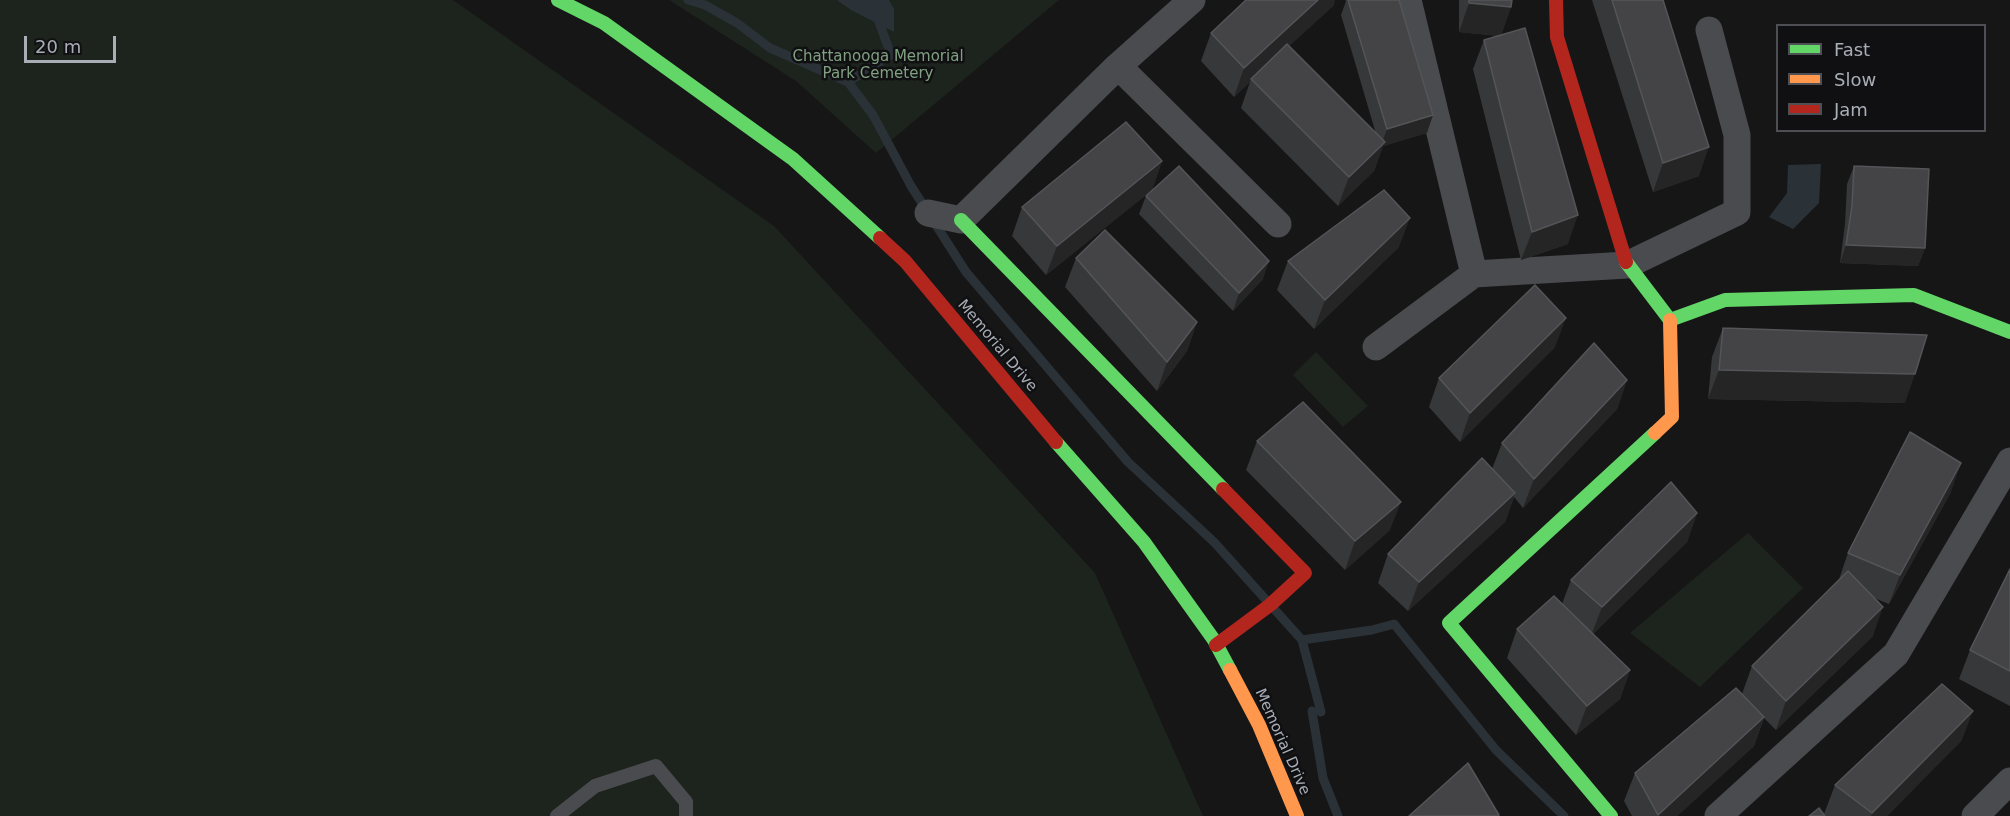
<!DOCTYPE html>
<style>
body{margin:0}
#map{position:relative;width:2010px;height:816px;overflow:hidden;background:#161616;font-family:"DejaVu Sans",sans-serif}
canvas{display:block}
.legend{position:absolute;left:1776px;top:24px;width:210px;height:108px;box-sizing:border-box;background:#101012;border:2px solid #4d4f54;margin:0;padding:8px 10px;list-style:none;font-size:18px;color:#a8adb6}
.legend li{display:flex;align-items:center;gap:12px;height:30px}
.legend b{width:30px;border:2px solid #4d4f54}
.scale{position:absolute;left:24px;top:36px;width:92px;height:27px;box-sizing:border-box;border:3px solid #a8adb6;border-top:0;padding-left:8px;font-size:18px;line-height:21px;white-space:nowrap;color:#a8adb6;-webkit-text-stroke:4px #101012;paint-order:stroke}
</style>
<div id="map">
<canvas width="2010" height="816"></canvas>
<ul class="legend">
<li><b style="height:8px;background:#63d668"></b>Fast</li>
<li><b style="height:8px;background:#ff974d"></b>Slow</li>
<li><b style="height:8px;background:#b3261e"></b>Jam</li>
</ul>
<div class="scale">20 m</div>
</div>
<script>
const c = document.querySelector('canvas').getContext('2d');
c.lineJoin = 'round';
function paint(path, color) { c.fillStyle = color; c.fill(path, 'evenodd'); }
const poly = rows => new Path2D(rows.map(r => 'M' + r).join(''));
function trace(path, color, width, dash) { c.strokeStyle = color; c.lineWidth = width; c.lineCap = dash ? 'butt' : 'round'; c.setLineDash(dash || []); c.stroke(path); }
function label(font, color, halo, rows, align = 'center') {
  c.font = font + ' "DejaVu Sans",sans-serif'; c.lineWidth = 5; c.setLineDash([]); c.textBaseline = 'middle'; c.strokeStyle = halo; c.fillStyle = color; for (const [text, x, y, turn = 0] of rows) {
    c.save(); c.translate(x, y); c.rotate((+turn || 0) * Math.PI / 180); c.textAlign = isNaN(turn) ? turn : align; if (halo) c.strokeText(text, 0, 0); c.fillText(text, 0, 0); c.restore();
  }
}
paint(poly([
 [0,0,452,0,456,2,774,226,1095,573,1203,816,0,816],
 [669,0,1059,0,876,153,796,81],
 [1316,352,1368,406,1343,427,1293,375],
 [1748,533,1803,588,1700,687,1630,633]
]), '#1d231d');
paint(poly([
 [837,0,889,0,894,9,894,32,851,10],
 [1821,164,1819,203,1793,229,1769,217,1787,193,1788,165]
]), '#2a3137');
trace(poly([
 [688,0,705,5,737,23,770,48,848,82,873,115,911,186,966,272,1128,462,1214,542,1302,640,1321,712],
 [848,82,891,55,871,0],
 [1302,640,1372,630,1394,624,1496,750,1564,816],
 [1312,711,1323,778,1338,816]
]), '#2a3137', 9);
trace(poly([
 [557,816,595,786,656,766,686,802,686,816]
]), '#4a4b4f', 14);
trace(poly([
 [1408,0,1474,274],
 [1118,66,1278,224],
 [928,213,961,220,1118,66,1192,0],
 [1376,347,1474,274,1627,265,1737,212,1737,135,1709,30],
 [1718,816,1896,654,2010,461],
 [1975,816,2010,781]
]), '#4a4b4f', 27);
trace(poly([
 [558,0,604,23,793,159,880,238],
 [961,220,1223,489],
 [1626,262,1670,320,1725,300,1914,295,2010,332],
 [1056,442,1144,542,1214,640,1230,670],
 [1611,816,1449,623,1655,433]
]), '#63d668', 14);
trace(poly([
 [1655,433,1672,417,1670,320],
 [1230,670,1259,725,1297,816]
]), '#ff974d', 14);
trace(poly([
 [1556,0,1557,37,1626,262],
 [880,238,905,261,1056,442],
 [1216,645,1270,605,1305,573,1223,489]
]), '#b3261e', 14);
paint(poly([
 [1345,0,1399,0,1427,133,1383,146,1374,171,1338,206,1241,108,1250,82,1234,97,1201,61,1211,33,1334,5,1289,46,1376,134,1341,15,1346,1],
 [1459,0,1512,0,1511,7,1501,35,1568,244,1521,260,1473,69,1484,40,1499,36,1459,32],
 [1592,0,1663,0,1699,176,1653,192],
 [1162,161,1152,190,1046,275,1012,236,1022,207],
 [1854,166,1925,248,1918,266,1840,263,1845,224,1847,184],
 [1146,196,1263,279,1233,311,1139,214],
 [1399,247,1314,329,1277,290,1288,261],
 [1076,258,1197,322,1187,351,1157,391,1065,287],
 [1723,328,1905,403,1708,399,1712,357],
 [1555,347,1460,442,1429,407,1439,378],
 [1627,380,1617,409,1523,508,1514,497,1505,522,1408,611,1378,583,1388,554,1492,469,1502,443],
 [1257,441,1390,530,1345,570,1246,470],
 [1951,492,1889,604,1874,598,1873,636,1776,730,1764,718,1754,746,1677,816,1632,816,1624,801,1635,773,1742,694,1752,666,1838,582,1848,553],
 [1697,513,1687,542,1593,634,1630,670,1620,699,1576,735,1507,658,1517,629,1562,604,1571,580],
 [2010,569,2010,706,1959,679,1970,650],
 [1962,740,1887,816,1826,816,1824,814,1835,785]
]), '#373839');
paint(poly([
 [1318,0,1335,0,1334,5,1252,80,1251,79,1250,82,1234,97,1244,68],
 [1469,3,1511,7,1501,36,1459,32],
 [1433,115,1427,133,1383,146,1374,171,1338,206,1349,177,1381,146,1387,129],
 [1709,147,1699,176,1653,192,1663,163],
 [1162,161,1152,190,1046,275,1057,246],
 [1578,215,1568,244,1521,260,1532,232],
 [1410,218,1399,247,1314,329,1325,300],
 [1846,245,1925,248,1918,266,1840,263],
 [1269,261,1263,279,1233,311,1239,293],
 [1566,318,1555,347,1460,442,1470,413],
 [1197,322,1187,351,1157,391,1167,362],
 [1719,370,1915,374,1905,403,1708,399],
 [1627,380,1617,409,1523,508,1534,479],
 [1961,463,1951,492,1889,604,1900,575],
 [1515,493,1505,522,1408,611,1419,582],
 [1401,502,1390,530,1345,570,1355,541],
 [1697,513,1687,542,1591,636,1602,607],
 [1883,607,1873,636,1776,730,1786,701],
 [1630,670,1620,699,1576,735,1587,706],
 [1973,711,1962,740,1887,816,1871,816,1872,813],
 [1764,717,1754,746,1677,816,1657,816]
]), '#252526');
const building = poly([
 [1246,0,1318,0,1244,68,1211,33,1246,0],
 [1348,0,1399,0,1433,115,1387,129,1348,0],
 [1469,0,1512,0,1511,7,1469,3,1469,0],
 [1612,0,1663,0,1709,147,1663,163,1612,0],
 [1525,28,1578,215,1532,232,1484,40,1525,28],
 [1287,44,1385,142,1349,177,1251,79,1287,44],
 [1126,122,1162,161,1057,246,1022,207,1126,122],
 [1179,166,1269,261,1239,293,1146,196,1179,166],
 [1854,166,1929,169,1925,248,1846,245,1852,206,1854,166],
 [1384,190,1410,218,1325,300,1288,261,1384,190],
 [1105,230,1197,322,1167,362,1076,258,1105,230],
 [1535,285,1566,318,1470,413,1439,378,1535,285],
 [1723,328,1927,335,1915,374,1719,370,1723,328],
 [1594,343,1627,380,1534,479,1502,443,1594,343],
 [1303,402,1401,502,1355,541,1257,441,1303,402],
 [1910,432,1961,463,1900,575,1848,553,1910,432],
 [1482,458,1515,493,1419,582,1388,554,1482,458],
 [1671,482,1697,513,1602,607,1571,580,1671,482],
 [2010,569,2010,671,1970,650,2010,569],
 [1848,571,1883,607,1786,701,1752,666,1848,571],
 [1554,596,1630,670,1587,706,1517,629,1554,596],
 [1942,684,1973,711,1872,813,1835,785,1942,684],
 [1736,688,1764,717,1658,815,1635,773,1736,688],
 [1468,763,1499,815,1498,816,1409,816,1468,763],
 [1819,808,1825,816,1809,816,1819,808]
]);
paint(building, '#444447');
trace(building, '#535558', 1.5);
label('15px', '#80a081', '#101012', [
 ["Chattanooga Memorial",878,57],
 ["Park Cemetery",878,74]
]);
label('15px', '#a8adb6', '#101012', [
 ["Memorial Drive",997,346,50],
 ["Memorial Drive",1282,742,66]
]);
</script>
